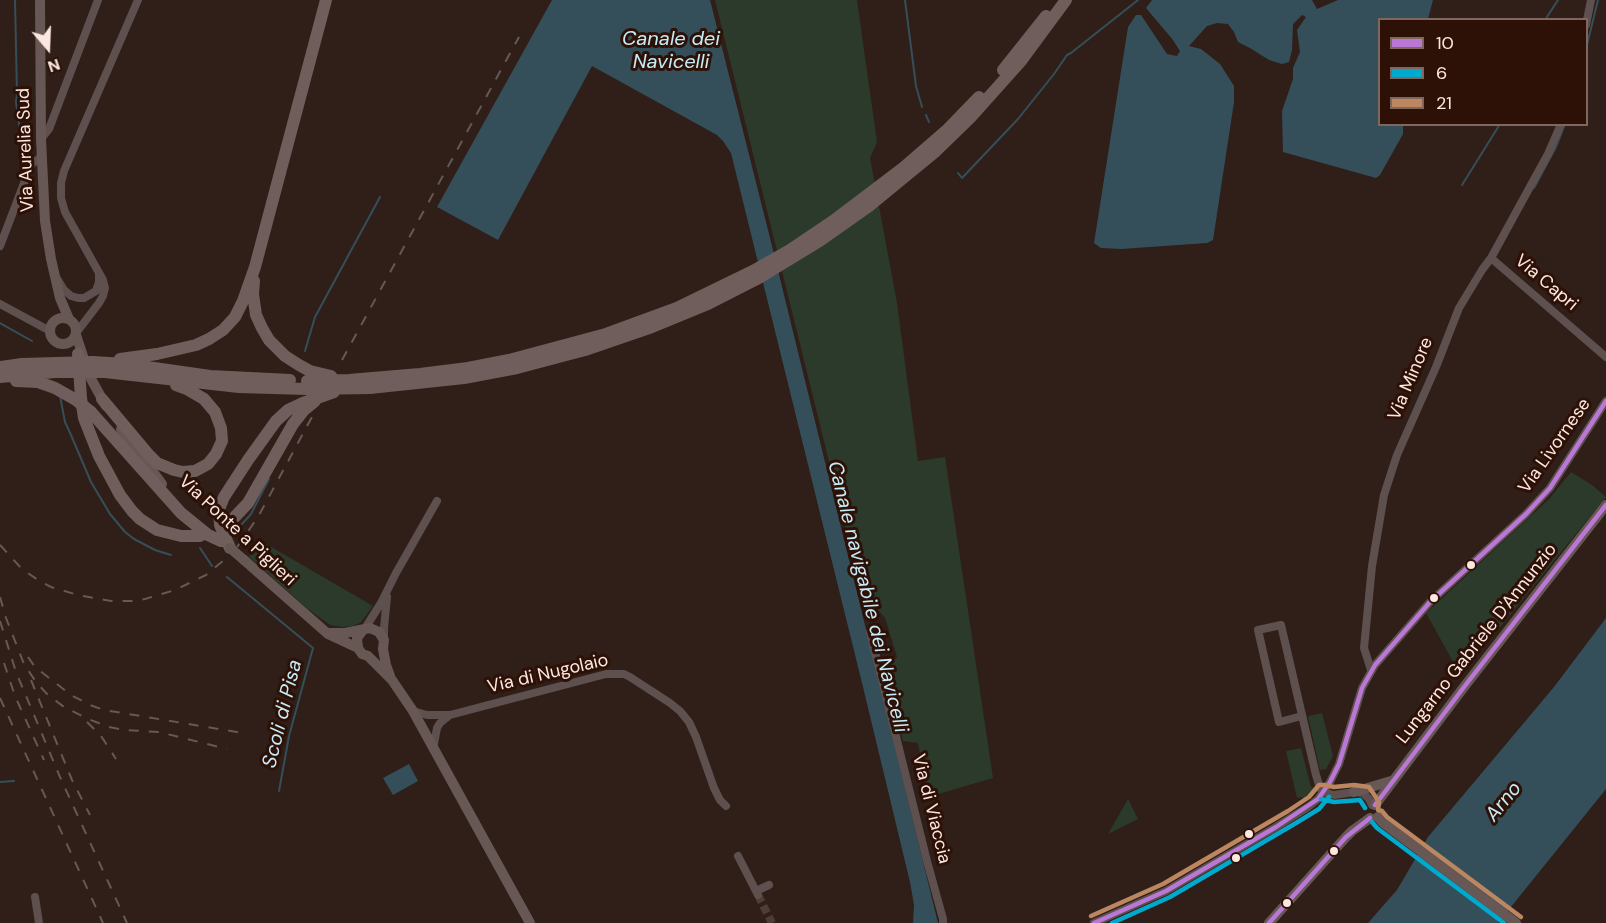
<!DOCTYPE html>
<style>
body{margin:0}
#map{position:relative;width:1606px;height:923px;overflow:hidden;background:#2f1f18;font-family:"DM Sans",sans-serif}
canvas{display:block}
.legend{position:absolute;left:1378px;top:18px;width:210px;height:108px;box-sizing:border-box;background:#2d1106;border:2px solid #80675e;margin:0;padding:8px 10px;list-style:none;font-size:18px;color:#fde8e1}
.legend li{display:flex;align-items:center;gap:12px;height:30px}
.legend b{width:30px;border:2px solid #80675e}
.north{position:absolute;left:18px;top:18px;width:60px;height:60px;-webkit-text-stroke:4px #2d1106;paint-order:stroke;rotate:161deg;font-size:16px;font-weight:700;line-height:24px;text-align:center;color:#fde8e1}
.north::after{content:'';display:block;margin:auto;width:21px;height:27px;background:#fde8e1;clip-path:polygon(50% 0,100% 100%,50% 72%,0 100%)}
</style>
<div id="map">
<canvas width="1606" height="923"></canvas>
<ul class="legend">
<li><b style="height:8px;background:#ba77d6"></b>10</li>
<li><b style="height:8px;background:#00a9ce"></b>6</li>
<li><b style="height:8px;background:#bb8660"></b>21</li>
</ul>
<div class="north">N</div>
</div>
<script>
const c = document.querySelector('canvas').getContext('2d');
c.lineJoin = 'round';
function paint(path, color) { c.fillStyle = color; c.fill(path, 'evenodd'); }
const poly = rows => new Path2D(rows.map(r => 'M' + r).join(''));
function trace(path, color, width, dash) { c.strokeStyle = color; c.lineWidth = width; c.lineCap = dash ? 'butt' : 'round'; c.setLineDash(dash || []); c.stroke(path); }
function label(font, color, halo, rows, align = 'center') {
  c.font = font + ' "DM Sans",sans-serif'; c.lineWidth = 6; c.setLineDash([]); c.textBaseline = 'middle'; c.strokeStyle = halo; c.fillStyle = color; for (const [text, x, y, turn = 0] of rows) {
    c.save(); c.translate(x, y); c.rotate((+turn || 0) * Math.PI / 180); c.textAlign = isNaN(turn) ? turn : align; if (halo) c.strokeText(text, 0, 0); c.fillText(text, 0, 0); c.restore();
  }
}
paint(poly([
 [715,0,857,0,877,142,870,158,897,303,918,461,945,457,993,778,928,797,918,743,903,741,889,688,888,665,897,657,885,618,861,591],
 [1571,472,1592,485,1606,497,1461,675,1457,669,1426,613,1549,499],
 [261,541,373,606,361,622,353,626,342,627,330,625,308,609,249,557],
 [1322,713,1333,756,1326,769,1320,770,1308,716],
 [1301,748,1311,787,1315,788,1311,797,1305,803,1302,797,1297,798,1286,751],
 [1128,799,1138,819,1108,834]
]), '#2b3a2b');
paint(poly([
 [552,0,710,0,772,246,938,923,913,923,914,905,910,882,863,687,731,153,723,141,717,135,592,66,498,240,437,207],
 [1152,0,1312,0,1317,9,1338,0,1433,0,1428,19,1380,20,1380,124,1403,125,1403,134,1380,175,1376,178,1283,152,1282,111,1293,79,1293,68,1300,52,1297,30,1306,17,1302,15,1293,24,1292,50,1289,62,1282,64,1269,60,1250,48,1238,42,1234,32,1228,24,1217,23,1207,26,1189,46,1201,49,1220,64,1234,86,1234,102,1213,240,1207,243,1121,249,1101,248,1094,243,1128,27,1136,15,1141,15,1167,54,1177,56,1180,51,1173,40,1146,8],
 [1606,618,1606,789,1498,923,1368,923,1397,890,1428,837,1554,687],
 [409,764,418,781,393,795,383,778]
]), '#344f59');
trace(poly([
 [15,0,17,95,16,102,20,131],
 [905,0,916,86,922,107],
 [1545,20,1558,0],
 [1586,49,1598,0],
 [926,115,929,122],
 [958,173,962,178,1018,119,1054,74,1067,55,1071,53,1138,0],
 [1462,185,1500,124],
 [1534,188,1556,147,1565,124],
 [0,323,32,341],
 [305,351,315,317,380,197],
 [60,396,65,422,71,435,91,482,110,514,125,532,134,539,155,550,171,555],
 [230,532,242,524,251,514,269,479],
 [200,548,212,566],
 [227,577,313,648,289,736,279,791],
 [0,782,14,781]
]), '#344f59', 2);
trace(poly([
 [758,895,772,923]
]), '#4e3d36', 8, [8, 4]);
trace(poly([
 [1586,25,1591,0],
 [41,139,49,129,98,0],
 [0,246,31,165,42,156],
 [1491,258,1606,357],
 [58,280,64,290,71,296,78,298,84,298,96,291,99,282,99,275],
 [0,304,50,331],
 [76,333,99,303,103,296,105,288,103,280,65,212,61,198,61,183,64,171,138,0],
 [364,630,381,603,396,573,437,501],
 [870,632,927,861,943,919,943,923],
 [384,638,384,628,387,597],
 [1371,670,1364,648,1372,566,1384,495,1397,455,1436,367,1459,308,1482,270,1491,258,1548,154,1561,124],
 [413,711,427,715,450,715,606,674,624,674,630,677,670,703,680,711,689,722,696,737,714,788,720,800,726,806],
 [1302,716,1279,722,1258,630,1281,625,1316,775,1320,788,1323,792],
 [433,749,437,728,440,723,450,715],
 [1323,792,1334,795,1354,792,1363,793,1369,799,1372,805],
 [738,856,758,895],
 [756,891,769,885],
 [35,897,39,923],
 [1094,923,1166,891,1276,827,1308,807,1318,799,1330,782,1339,764,1362,688,1375,665,1430,602,1526,514,1550,488,1606,401]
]), '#5d504e', 8);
trace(poly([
 [40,0,41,139,45,221,51,259,60,298,69,319],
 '50 331a13 13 0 1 1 26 0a13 13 0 1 1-26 0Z',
 [76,335,90,377,106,406],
 [121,429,162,484],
 [244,560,328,634,358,648],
 [363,630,357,638,358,648,362,654,368,656,392,680,413,711,530,923],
 [330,633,345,633,370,628,379,632,384,640,383,649,386,665,390,676],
 [1354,792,1391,781],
 [1375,805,1464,687,1606,505],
 [1378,817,1382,822,1516,923],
 [1269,923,1346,837,1352,831,1370,818]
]), '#685855', 10);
trace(poly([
 [1003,70,1046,16],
 [254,281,253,294,256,315,262,328,269,340,285,356,299,365,310,371,331,376],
 [78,354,81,398,84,418,99,456,120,495,132,511,140,519,157,530,181,536,200,536],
 [120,359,157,354,196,345,209,339,223,330,235,317,243,301,255,267,326,0],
 [92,362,126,364,210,376,290,380],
 [0,367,22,364],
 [105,372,239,387,307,389,370,388,464,378,517,368,585,350,652,327,708,304,759,278,818,242,869,206,936,151,970,118,1021,61,1066,0],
 [307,381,349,380,420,374,468,368,509,360,606,334,677,308,753,271,790,250,833,221,903,168,948,129,979,97],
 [102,399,149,455,157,463,174,470,183,472,195,471,208,464,216,454,222,441,221,428,215,412,204,399,187,389,176,385],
 [91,412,181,513,208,535,221,541],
 [229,523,248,503,293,424,304,410,315,401],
 [230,548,220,525,219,509,224,497,248,460,276,421,288,410,303,403,334,392]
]), '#705e5c', 12);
trace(poly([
 [342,360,519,37],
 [0,545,22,569,41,582,51,587,78,595,111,601,134,601,145,599,175,590,206,575,230,555],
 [237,547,258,517,313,415],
 [0,597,6,618,24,664,36,682,48,695,64,707,88,719,109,727,124,730,159,732,227,749],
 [0,621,16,672,60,777,127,923],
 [28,657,35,667,71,695,90,705,104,710,243,733],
 [4,663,15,696,44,760],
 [31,680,72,780,90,815],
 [0,698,103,923],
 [87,722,101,736,116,759]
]), '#655955', 2, [10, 10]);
trace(poly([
 [230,548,244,560]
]), '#685855', 10);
trace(poly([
 [22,364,92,362],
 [0,377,55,372,105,372],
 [16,381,38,382,55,388,76,400,91,412]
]), '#705e5c', 12);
trace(poly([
 [1375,805,1464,687,1606,505],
 [1094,923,1166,891,1276,827,1318,799,1330,782,1339,764,1362,688,1375,665,1430,602,1526,514,1550,488,1606,401],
 [1269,923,1346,837,1370,818]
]), '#ba77d6', 4.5);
trace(poly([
 [1321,799,1334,802,1360,800,1365,808],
 [1372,822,1377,828,1504,923],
 [1112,923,1170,897,1296,823,1319,809,1329,797]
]), '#00a9ce', 4.5);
trace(poly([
 [1091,916,1163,884,1288,811,1309,797,1319,785,1324,785,1334,787,1354,785,1369,787,1379,802,1378,810,1382,811,1387,817,1521,917]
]), '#bb8660', 4.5);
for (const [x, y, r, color] of [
 [1471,565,5,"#fde8e1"],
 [1434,598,5,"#fde8e1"],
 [1249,834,5,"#fde8e1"],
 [1334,851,5,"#fde8e1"],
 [1236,858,5,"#fde8e1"],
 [1287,903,5,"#fde8e1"]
]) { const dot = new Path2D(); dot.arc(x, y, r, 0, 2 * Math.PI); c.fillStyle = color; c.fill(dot); trace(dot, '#2d1106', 2); }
label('18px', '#fde8e1', '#2d1106', [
 ["Via Aurelia Sud",26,150,-92],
 ["Via Capri",1546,283,40],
 ["Via Minore",1411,379,-67],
 ["Via Livornese",1555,446,-55],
 ["Via Ponte a Piglieri",237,531,43],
 ["Lungarno Gabriele D'Annunzio",1477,644,-52],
 ["Via di Nugolaio",548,674,-13],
 ["Via di Viaccia",931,809,76]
]);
label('italic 20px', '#c7ecf9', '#2d1106', [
 ["Canale dei",671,40],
 ["Navicelli",671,63],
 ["Canale navigabile dei Navicelli",867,597,76],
 ["Scoli di Pisa",283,714,-76],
 ["Arno",1504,802,-51]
]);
</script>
